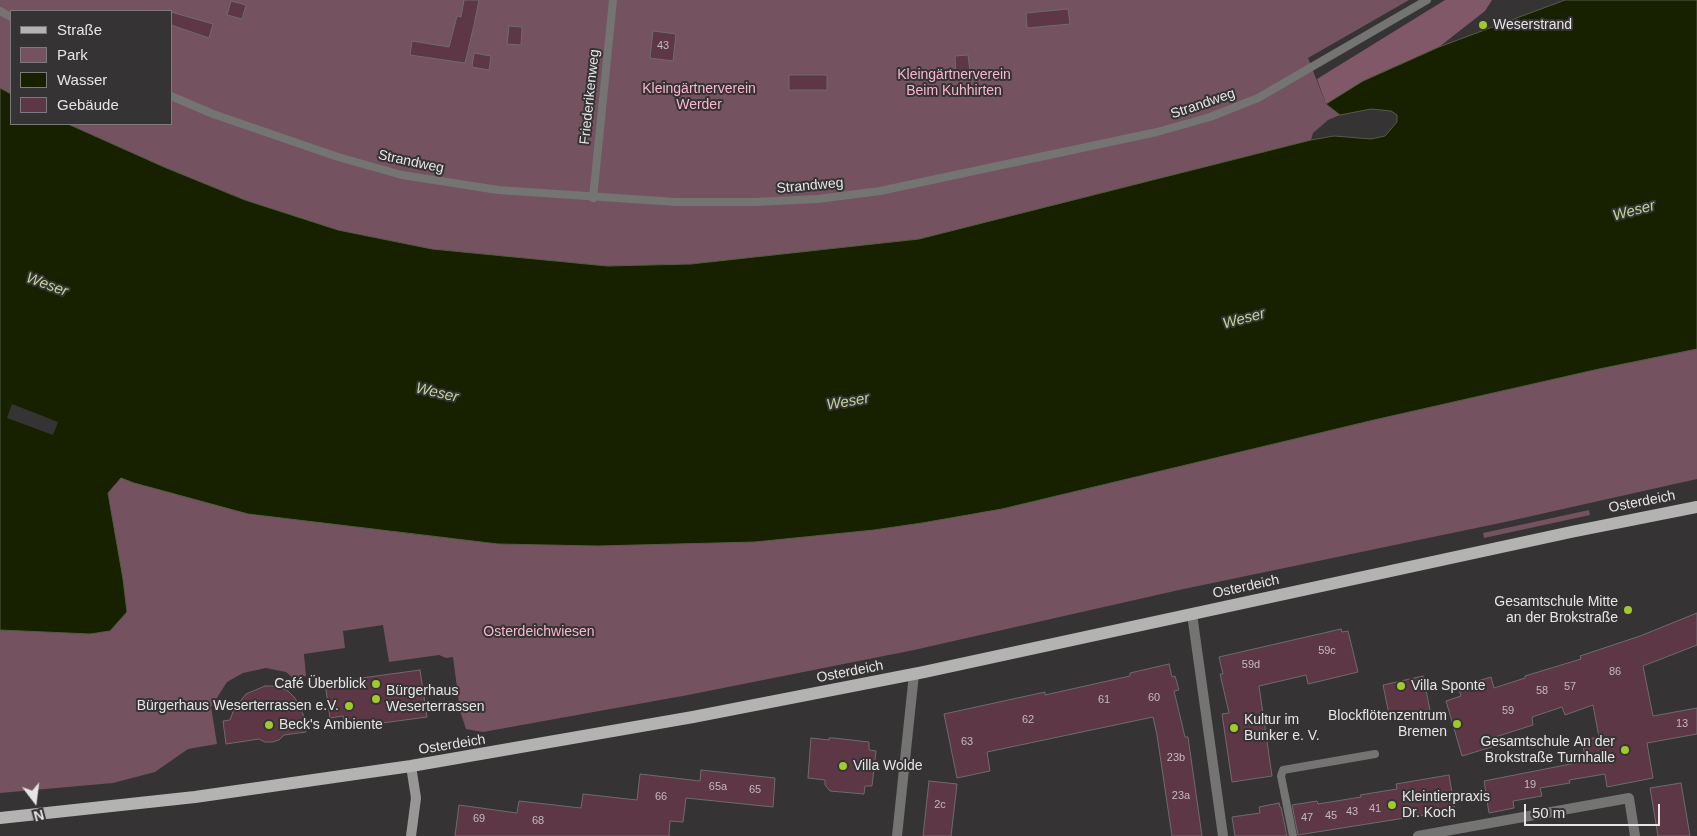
<!DOCTYPE html>
<meta charset="utf-8">
<style>
body{margin:0}
#map{position:relative;width:1697px;height:836px;overflow:hidden;background:#363334;font-family:Arial,sans-serif}
canvas{display:block}
.legend{position:absolute;left:10px;top:10px;width:162px;height:115px;box-sizing:border-box;background:#363334;border:1px solid #7c7a7a;margin:0;padding:6px 9px;list-style:none;font-size:15px;color:#e6e4e4}
.legend li{display:flex;align-items:center;gap:10px;height:25px}
.legend b{width:25px;border:1px solid #7c7a7a}
.north{position:absolute;left:10px;top:776px;width:50px;height:50px;-webkit-text-stroke:4px #363334;paint-order:stroke;rotate:165deg;font-size:14px;font-weight:700;line-height:20px;text-align:center;color:#e6e4e4}
.north::after{content:'';display:block;margin:auto;width:18px;height:22px;background:#e6e4e4;clip-path:polygon(50% 0,100% 100%,50% 72%,0 100%)}
.scale{position:absolute;left:1524px;top:804px;width:136px;height:22px;box-sizing:border-box;border:2px solid #e6e4e4;border-top:0;padding-left:6px;font-size:15px;line-height:18px;white-space:nowrap;color:#e6e4e4;-webkit-text-stroke:4px #363334;paint-order:stroke}
</style>
<div id="map">
<canvas width="1697" height="836"></canvas>
<ul class="legend">
<li><b style="height:6px;background:#b3b4b1"></b>Straße</li>
<li><b style="height:14px;background:#75525f"></b>Park</li>
<li><b style="height:14px;background:#172100"></b>Wasser</li>
<li><b style="height:14px;background:#5d3746"></b>Gebäude</li>
</ul>
<div class="north">N</div>
<div class="scale">50 m</div>
</div>
<script>
const c = document.querySelector('canvas').getContext('2d');
c.lineJoin = 'round';
function paint(path, color) { c.fillStyle = color; c.fill(path, 'evenodd'); }
const poly = rows => new Path2D(rows.map(r => 'M' + r).join(''));
function trace(path, color, width, dash) { c.strokeStyle = color; c.lineWidth = width; c.lineCap = dash ? 'butt' : 'round'; c.setLineDash(dash || []); c.stroke(path); }
function label(font, color, halo, rows, align = 'center') {
  c.font = font + ' Arial,sans-serif'; c.lineWidth = 4; c.setLineDash([]); c.textBaseline = 'middle'; c.strokeStyle = halo; c.fillStyle = color; for (const [text, x, y, turn = 0] of rows) {
    c.save(); c.translate(x, y); c.rotate((+turn || 0) * Math.PI / 180); c.textAlign = isNaN(turn) ? turn : align; if (halo) c.strokeText(text, 0, 0); c.fillText(text, 0, 0); c.restore();
  }
}
paint(poly([
 [0,0,1409,0,1308,58,1326,104,1340,115,1328,120,1313,133,1311,140,919,239,691,264,607,266,432,249,338,230,245,200,164,167,68,124,171,124,171,11,11,11,11,94,0,88],
 [1697,349,1697,479,1505,522,1179,590,914,650,688,695,483,732,466,729,460,711,453,657,446,658,439,655,389,662,383,625,343,631,345,648,304,654,306,676,293,678,286,672,266,668,243,673,227,682,211,707,217,744,188,749,155,772,113,783,0,793,0,630,90,634,110,631,127,612,123,579,108,493,121,477,141,485,388,531,498,544,598,546,1002,509,1374,420,1599,369],
 [1589,510,1590,515,1484,538,1483,533]
]), '#75525f');
paint(poly([
 [1445,0,1492,0,1485,11,1439,47,1363,81,1326,104,1317,79]
]), '#815868');
const water = poly([
 [1565,0,1697,0,1697,349,1599,369,1374,420,1002,509,922,523,874,530,755,542,598,546,498,544,248,514,134,483,121,478,108,493,123,579,127,612,110,631,90,634,0,630,0,88,11,94,11,124,68,124,164,167,245,200,338,230,432,249,607,266,691,264,919,239,1311,140,1334,136,1371,139,1385,136,1397,122,1397,115,1391,111,1371,109,1340,115,1326,104,1363,81,1439,47,1565,0]
]);
paint(water, '#172100');
trace(water, '#555c44', 1);
paint(poly([
 [12,404,58,422,53,435,7,418]
]), '#363334');
const building = poly([
 [464,0,479,0,474,25,465,63,410,55,412,41,449,47,457,16,461,17,464,0],
 [231,1,246,5,242,19,227,15,231,1],
 [1068,9,1070,24,1027,28,1026,13,1068,9],
 [171,12,213,24,209,38,171,25,171,12],
 [509,26,522,27,521,45,507,44,509,26],
 [653,31,676,34,673,61,650,58,653,31],
 [474,53,491,56,489,70,472,67,474,53],
 [968,55,970,72,956,73,955,56,968,55],
 [789,75,827,75,827,90,789,90,789,75],
 [1697,613,1697,645,1643,666,1653,716,1697,708,1697,734,1647,743,1653,778,1607,787,1605,774,1569,780,1570,783,1540,788,1542,796,1513,801,1514,808,1489,813,1484,781,1586,761,1582,740,1599,737,1593,705,1565,715,1562,707,1532,717,1533,725,1492,738,1495,746,1462,756,1446,701,1461,696,1458,687,1491,677,1494,688,1525,678,1525,676,1581,659,1580,656,1640,636,1697,613],
 [1341,629,1342,632,1348,631,1358,672,1308,684,1306,675,1259,686,1272,776,1232,782,1222,714,1229,713,1220,674,1223,674,1219,657,1341,629],
 [1169,664,1172,677,1175,676,1179,690,1174,691,1185,737,1188,737,1202,836,1172,836,1157,735,1153,717,987,752,990,771,957,778,944,714,1045,692,1045,695,1130,676,1130,673,1169,664],
 [420,670,427,717,345,728,343,716,330,718,325,683,420,670],
 [1423,676,1430,710,1390,719,1383,685,1423,676],
 [265,686,277,686,288,691,295,698,303,714,306,732,284,735,279,740,272,742,265,742,259,739,226,744,223,721,230,720,234,709,246,694,265,686],
 [811,738,829,740,829,738,834,738,869,742,869,750,876,751,872,786,865,786,864,794,830,791,825,785,825,780,808,778,811,738],
 [701,770,775,778,773,807,686,798,683,822,670,821,669,836,455,836,459,805,517,813,519,801,581,808,583,794,637,800,640,774,700,781,701,770],
 [1449,775,1455,810,1298,835,1292,805,1317,801,1318,804,1361,797,1360,795,1397,789,1396,784,1449,775],
 [929,781,957,784,951,836,923,836,929,781],
 [1681,783,1690,836,1658,836,1650,788,1681,783],
 [1279,803,1280,807,1281,807,1287,836,1235,836,1232,817,1260,813,1259,807,1279,803]
]);
paint(building, '#5d3746');
trace(building, '#6e6b6c', 1);
trace(poly([
 [0,11,11,17],
 [171,96,213,114,338,157,402,175,498,190,676,202,754,202,818,199,880,191,1157,132,1210,117,1258,98,1427,0],
 [593,198,613,0],
 [1293,836,1281,776,1283,770,1375,754]
]), '#747473', 8);
trace(poly([
 [1192,614,1223,836],
 [897,836,914,674],
 [1418,836,1629,798,1635,836]
]), '#747473', 10);
trace(poly([
 [411,766,416,798,411,836]
]), '#979896', 10);
trace(poly([
 [0,818,195,797,411,766,693,717,924,672,1571,532,1697,507]
]), '#b3b4b1', 12);
for (const [x, y, r, color] of [
 [1483,25,5,"#a0c92b"],
 [1628,610,5,"#a0c92b"],
 [376,684,5,"#a0c92b"],
 [1401,686,5,"#a0c92b"],
 [376,699,5,"#a0c92b"],
 [349,706,5,"#a0c92b"],
 [1457,724,5,"#a0c92b"],
 [269,725,5,"#a0c92b"],
 [1234,728,5,"#a0c92b"],
 [1625,750,5,"#a0c92b"],
 [843,766,5,"#a0c92b"],
 [1392,805,5,"#a0c92b"]
]) { const dot = new Path2D(); dot.arc(x, y, r, 0, 2 * Math.PI); c.fillStyle = color; c.fill(dot); trace(dot, '#363334', 2); }
label('11px', '#c4b9bc', null, [
 ["43",663,46],
 ["59c",1327,651],
 ["59d",1251,665],
 ["86",1615,672],
 ["57",1570,687],
 ["58",1542,691],
 ["60",1154,698],
 ["61",1104,700],
 ["59",1508,711],
 ["62",1028,720],
 ["13",1682,724],
 ["63",967,742],
 ["23b",1176,758],
 ["19",1530,785],
 ["65a",718,787],
 ["65",755,790],
 ["23a",1181,796],
 ["66",661,797],
 ["2c",940,805],
 ["41",1375,809],
 ["43",1352,812],
 ["45",1331,816],
 ["47",1307,818],
 ["69",479,819],
 ["68",538,821]
]);
label('14px', '#e6e4e4', '#363334', [
 ["Weserstrand",1493,25],
 ["Gesamtschule Mitte",1618,602,"right"],
 ["an der Brokstraße",1618,618,"right"],
 ["Café Überblick",366,684,"right"],
 ["Villa Sponte",1411,686],
 ["Bürgerhaus",386,691],
 ["Weserterrassen",386,707],
 ["Bürgerhaus Weserterrassen e.V.",339,706,"right"],
 ["Blockflötenzentrum",1447,716,"right"],
 ["Bremen",1447,732,"right"],
 ["Kultur im",1244,720],
 ["Bunker e. V.",1244,736],
 ["Beck's Ambiente",279,725],
 ["Gesamtschule An der",1615,742,"right"],
 ["Brokstraße Turnhalle",1615,758,"right"],
 ["Villa Wolde",853,766],
 ["Kleintierpraxis",1402,797],
 ["Dr. Koch",1402,813]
], 'left');
label('14px', '#fcb5cf', '#363334', [
 ["Kleingärtnerverein",954,75],
 ["Beim Kuhhirten",954,91],
 ["Kleingärtnerverein",699,89],
 ["Werder",699,105],
 ["Osterdeichwiesen",539,632]
]);
label('14px', '#e6e4e4', '#363334', [
 ["Friederikenweg",590,97,-84],
 ["Strandweg",1203,104,-19],
 ["Strandweg",411,162,12],
 ["Strandweg",810,186,-5],
 ["Osterdeich",1642,502,-11],
 ["Osterdeich",1246,587,-12],
 ["Osterdeich",850,672,-11],
 ["Osterdeich",452,745,-9]
]);
label('italic 15px', '#bfd596', '#363334', [
 ["Weser",1634,211,-15],
 ["Weser",47,285,20],
 ["Weser",1244,319,-15],
 ["Weser",437,393,13],
 ["Weser",848,402,-10]
]);
</script>
